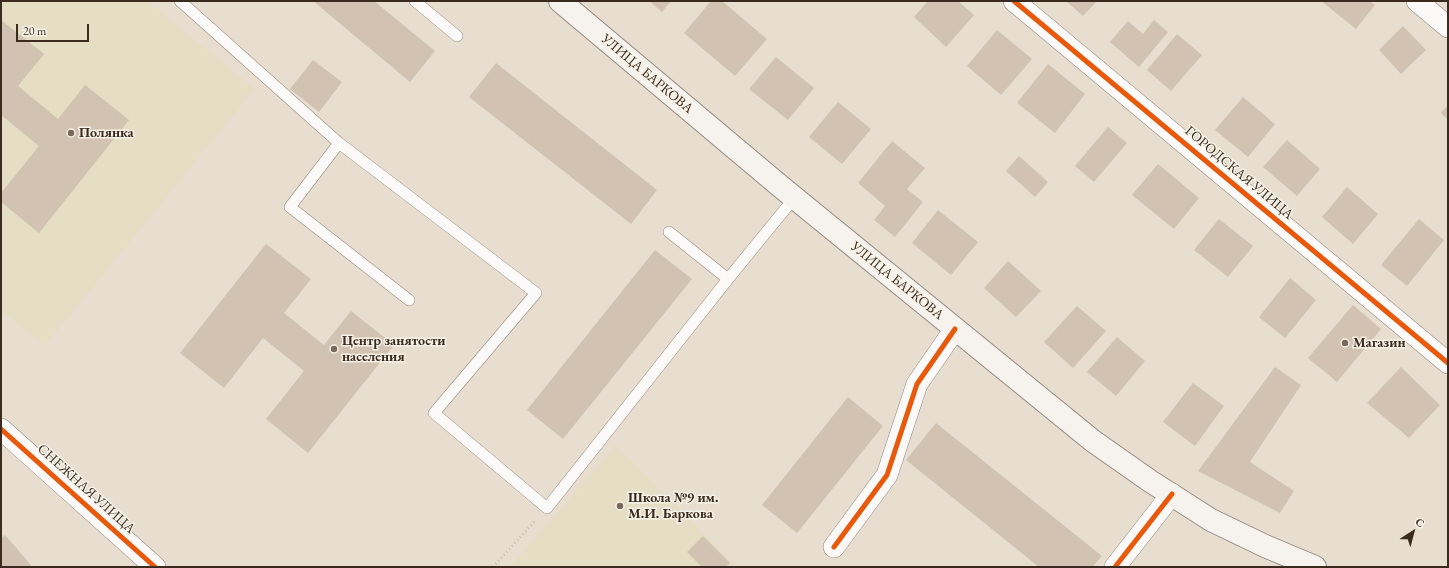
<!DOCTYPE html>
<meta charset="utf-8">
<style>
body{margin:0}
#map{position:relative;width:1449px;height:568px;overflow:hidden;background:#e8ded0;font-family:"EB Garamond",serif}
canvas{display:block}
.frame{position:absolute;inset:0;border:2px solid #3b2a1e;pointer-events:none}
.north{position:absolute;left:1393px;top:512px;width:40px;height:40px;-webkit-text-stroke:3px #f7f3e8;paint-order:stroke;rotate:36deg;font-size:11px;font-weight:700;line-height:16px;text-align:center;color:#3b2a1e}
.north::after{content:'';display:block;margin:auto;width:14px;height:18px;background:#3b2a1e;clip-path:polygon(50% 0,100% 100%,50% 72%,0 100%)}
.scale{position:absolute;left:16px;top:24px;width:73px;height:18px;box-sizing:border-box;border:2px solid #3b2a1e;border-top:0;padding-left:5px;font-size:12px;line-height:14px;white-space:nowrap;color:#3b2a1e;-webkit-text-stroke:3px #f7f3e8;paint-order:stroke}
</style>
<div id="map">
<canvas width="1449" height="568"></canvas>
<div class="frame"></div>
<div class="north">С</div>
<div class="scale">20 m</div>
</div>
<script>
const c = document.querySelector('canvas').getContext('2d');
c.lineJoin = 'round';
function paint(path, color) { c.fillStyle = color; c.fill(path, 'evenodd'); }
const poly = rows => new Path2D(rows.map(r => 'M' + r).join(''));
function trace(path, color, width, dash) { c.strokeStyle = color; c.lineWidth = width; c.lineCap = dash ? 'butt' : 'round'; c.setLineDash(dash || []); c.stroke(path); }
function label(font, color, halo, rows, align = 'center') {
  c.font = font + ' "EB Garamond",serif'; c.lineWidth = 3; c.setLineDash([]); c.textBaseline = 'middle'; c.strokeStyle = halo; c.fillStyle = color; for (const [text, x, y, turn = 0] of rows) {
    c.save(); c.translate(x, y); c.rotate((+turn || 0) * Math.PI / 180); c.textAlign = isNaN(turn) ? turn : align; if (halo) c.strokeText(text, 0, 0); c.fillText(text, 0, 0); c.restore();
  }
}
paint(poly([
 [1,1,147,1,255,89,45,346,1,310],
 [616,445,737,567,510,567]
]), '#e5ddc4');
paint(poly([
 [313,1,374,1,435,51,410,82],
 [649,1,671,1,662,12],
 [711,1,722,1,767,39,735,76,684,33],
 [928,1,958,1,974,15,946,47,914,17],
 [1066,1,1097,1,1083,16],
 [1321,1,1369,1,1375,5,1356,29],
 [1,20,44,54,18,86,58,119,85,85,129,120,39,233,1,202,1,193,39,146,1,115],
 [1154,20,1168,32,1139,67,1110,42,1128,21,1143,34],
 [1403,26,1426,50,1401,74,1379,50],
 [997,30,1032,59,1001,95,967,66],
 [1177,34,1202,55,1171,91,1147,70],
 [776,57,814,88,788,120,749,89],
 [313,60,342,82,319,112,290,89],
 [496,63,657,190,631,224,469,97],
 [1048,64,1085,94,1055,133,1017,103],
 [1243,97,1275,124,1248,157,1215,130],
 [838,102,871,129,842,164,809,137],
 [1448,105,1448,120,1441,113],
 [1108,127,1127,143,1094,182,1075,166],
 [1287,140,1320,169,1297,196,1263,167],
 [892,141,925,168,907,189,923,202,895,237,874,220,885,206,858,183],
 [1019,156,1048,182,1035,197,1006,171],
 [1158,164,1199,198,1174,229,1132,195],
 [1347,187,1378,214,1353,244,1322,217],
 [938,210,978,242,951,275,912,243],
 [1219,219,1253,246,1228,277,1194,250],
 [1419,219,1444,240,1407,286,1381,265],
 [266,244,311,279,284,313,324,345,351,311,394,345,308,453,266,419,304,371,263,338,224,388,180,353],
 [655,250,692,279,563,439,527,410],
 [1008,261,1041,291,1016,317,984,288],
 [1290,278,1316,300,1285,338,1259,317],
 [1353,305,1381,329,1337,382,1308,358],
 [1077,306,1106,331,1073,368,1044,342],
 [1117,337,1145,361,1116,396,1087,372],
 [1275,367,1301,385,1250,462,1294,491,1280,513,1198,471],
 [1401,367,1440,405,1409,438,1367,403],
 [1193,383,1224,406,1195,446,1163,422],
 [848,397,883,426,797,533,762,505],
 [936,423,1102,556,1092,567,1039,567,906,460],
 [5,535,31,565,29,567,1,567,1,539],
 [703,536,730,563,726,567,702,567,687,552]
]), '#d1c2b1');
const service = poly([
 [180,1,339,143,536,293,434,413,547,508,728,279,795,197],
 [415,1,457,36],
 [339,143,290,207,409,300],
 [669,232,728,279]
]);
const minor = poly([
 [1014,1,1448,363],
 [1417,1,1448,27],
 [1,429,155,567],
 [834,547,887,475,917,384,955,329],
 [1115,567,1172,494]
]);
const secondary = poly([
 [560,1,780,186,1093,441,1150,481,1211,520,1265,546,1315,567]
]);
trace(service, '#938a81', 12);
trace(minor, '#938a81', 22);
trace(secondary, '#938a81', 24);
trace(poly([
 [493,567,535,521]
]), '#bfbbb7', 2.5, [1, 3]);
trace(service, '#fcfaf8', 11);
trace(minor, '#fcfaf8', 21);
trace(secondary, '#f6f2ee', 22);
trace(poly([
 [1014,1,1448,363],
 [1,429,155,567],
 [834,547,887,475,917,384,955,329],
 [1115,567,1172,494]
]), '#e8590c', 5);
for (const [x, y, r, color] of [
 [71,133,4,"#78695c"],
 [1345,343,4,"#78695c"],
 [334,349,4,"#78695c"],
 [620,506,4,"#78695c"]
]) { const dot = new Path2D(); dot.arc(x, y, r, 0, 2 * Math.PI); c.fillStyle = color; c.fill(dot); trace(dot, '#f7f3e8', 1.5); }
label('14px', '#3b2a1e', '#f7f3e8', [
 ["УЛИЦА БАРКОВА",647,74,40],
 ["ГОРОДСКАЯ УЛИЦА",1239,173,40],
 ["УЛИЦА БАРКОВА",897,281,39],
 ["СНЕЖНАЯ УЛИЦА",86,489,42]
]);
label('bold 14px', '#3b2a1e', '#f7f3e8', [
 ["Полянка",79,133],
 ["Центр занятости",342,341],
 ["населения",342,357],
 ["Магазин",1353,343],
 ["Школа №9 им.",628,498],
 ["М.И. Баркова",628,514]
], 'left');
</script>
